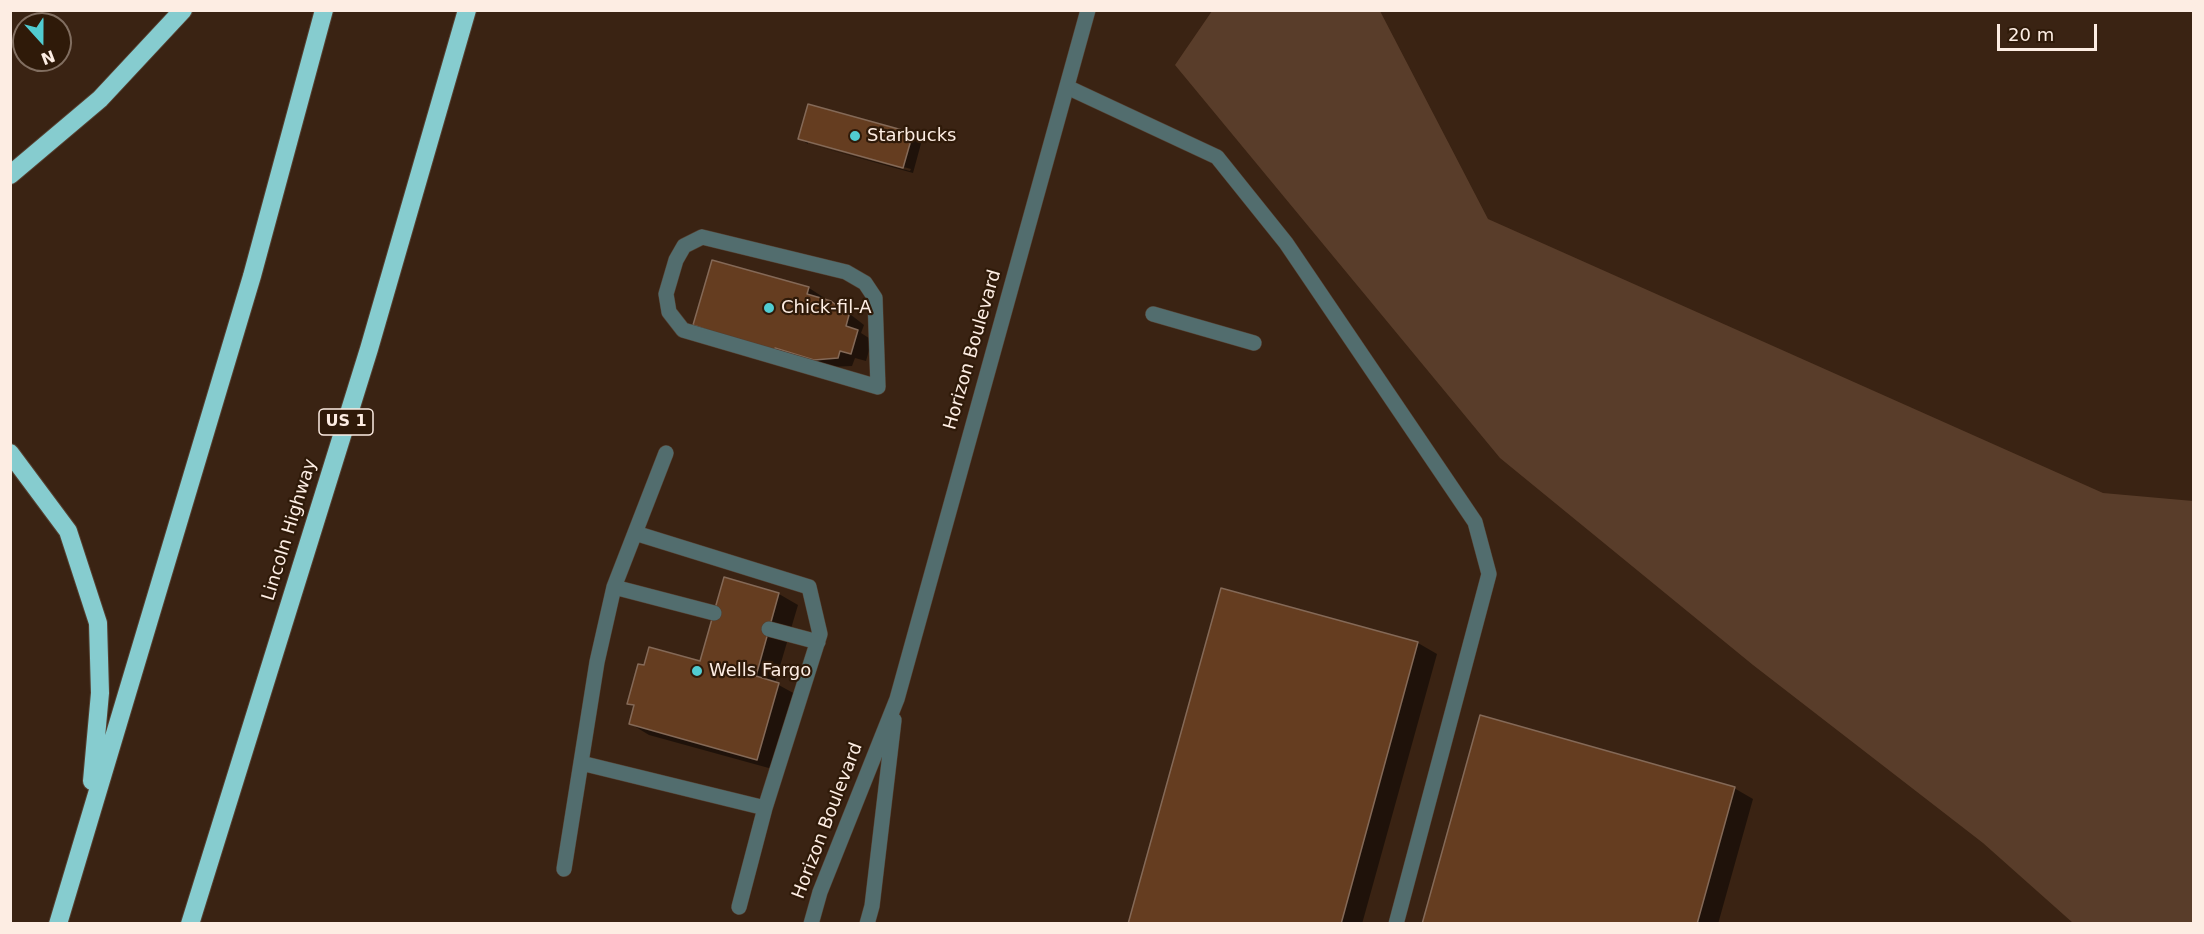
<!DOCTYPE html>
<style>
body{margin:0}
#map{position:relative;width:2204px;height:934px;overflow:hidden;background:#3a2313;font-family:"DejaVu Sans",sans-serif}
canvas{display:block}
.frame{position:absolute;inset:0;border:12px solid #fdede3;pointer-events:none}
.north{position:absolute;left:12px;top:12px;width:60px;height:60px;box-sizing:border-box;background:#2f1a09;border:2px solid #816e60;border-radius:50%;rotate:159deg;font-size:16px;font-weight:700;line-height:24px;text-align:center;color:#fdede3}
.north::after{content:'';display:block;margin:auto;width:21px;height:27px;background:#51ccd1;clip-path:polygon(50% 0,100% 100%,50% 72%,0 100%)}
.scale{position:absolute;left:1997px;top:24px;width:100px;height:27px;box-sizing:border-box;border:3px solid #fdede3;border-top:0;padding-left:8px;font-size:18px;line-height:21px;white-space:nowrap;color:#fdede3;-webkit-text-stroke:4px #2f1a09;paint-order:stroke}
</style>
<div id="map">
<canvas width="2204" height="934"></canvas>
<div class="frame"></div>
<div class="north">N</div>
<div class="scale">20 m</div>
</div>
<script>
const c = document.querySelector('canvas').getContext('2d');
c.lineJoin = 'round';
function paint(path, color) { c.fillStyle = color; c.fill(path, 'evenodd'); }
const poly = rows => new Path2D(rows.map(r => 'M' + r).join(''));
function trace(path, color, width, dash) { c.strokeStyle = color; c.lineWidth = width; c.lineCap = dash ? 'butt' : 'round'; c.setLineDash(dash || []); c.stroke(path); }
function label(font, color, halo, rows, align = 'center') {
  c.font = font + ' "DejaVu Sans",sans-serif'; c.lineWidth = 4.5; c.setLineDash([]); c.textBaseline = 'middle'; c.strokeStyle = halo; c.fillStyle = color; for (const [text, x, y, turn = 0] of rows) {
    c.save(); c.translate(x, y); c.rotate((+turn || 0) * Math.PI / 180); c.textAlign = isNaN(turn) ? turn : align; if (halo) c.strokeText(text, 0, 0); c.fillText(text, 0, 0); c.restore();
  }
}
paint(poly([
 [1212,11,1380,11,1488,219,2103,493,2193,501,2193,923,2073,923,1983,843,1753,665,1500,458,1175,65]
]), '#593d2a');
paint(poly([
 [912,134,922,140,913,173,809,144,910,171,911,169,808,141,808,144,800,139],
 [713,262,809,288,823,297,822,300,846,311,864,325,861,333,872,340,866,361,855,358,852,366,830,367,772,355],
 [725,579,779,594,798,605,775,683,797,695,776,770,649,735,631,724,635,706,629,703,701,663],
 [1222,590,1418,643,1437,654,1362,924,1130,924],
 [1734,788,1753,799,1718,924,1424,924]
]), '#0007');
const building = poly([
 [808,104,913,133,903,168,798,139,808,104],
 [712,260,809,287,807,294,831,301,849,315,846,326,858,330,851,354,840,351,838,358,814,360,775,348,773,353,693,325,712,260],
 [724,577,779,593,756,676,779,683,757,760,629,724,634,705,627,704,638,664,644,665,649,647,700,661,724,577],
 [1221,588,1418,642,1341,924,1128,924,1221,588],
 [1480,715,1735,787,1697,924,1422,924,1480,715]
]);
paint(building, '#653d20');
trace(building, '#846957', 1.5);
const service = poly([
 [1067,87,1217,157,1286,243,1475,522,1489,574,1396,924],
 [702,237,846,272,865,283,875,298,878,387,683,330,669,312,666,294,676,260,684,246,702,237],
 [1153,314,1254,343],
 [635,533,809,587,820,634,765,808,739,907],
 [614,587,714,613],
 [769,629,818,642],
 [581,763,765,808],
 [564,869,597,662,614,587,666,453]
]);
const tertiary = poly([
 [811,924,820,892,897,699,1088,10],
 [867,924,872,906,894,720]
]);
const motorway = poly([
 [10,175,100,99,183,10],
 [10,453,68,531,98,623,100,693,92,781],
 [58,924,252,276,324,10],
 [190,924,369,349,467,10]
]);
trace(service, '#553f30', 16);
trace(tertiary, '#553f30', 16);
trace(motorway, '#553f30', 20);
trace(service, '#526d6e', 15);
trace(tertiary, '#526d6e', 15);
trace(motorway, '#86cccf', 18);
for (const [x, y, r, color] of [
 [855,136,6,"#51ccd1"],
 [769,308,6,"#51ccd1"],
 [697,671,6,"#51ccd1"]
]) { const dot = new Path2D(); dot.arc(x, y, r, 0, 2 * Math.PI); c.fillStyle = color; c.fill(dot); trace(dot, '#2f1a09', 2); }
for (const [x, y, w] of [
 [346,422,54]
]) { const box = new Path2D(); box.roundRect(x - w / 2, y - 13, w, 26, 4.5); c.fillStyle = '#2f1a09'; c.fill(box); trace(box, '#fdede3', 1.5); }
label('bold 16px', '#fdede3', null, [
 ["US 1",346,422]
]);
label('18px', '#fdede3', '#2f1a09', [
 ["Starbucks",867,136],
 ["Chick-fil-A",781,308],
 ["Wells Fargo",709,671]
], 'left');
label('18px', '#fdede3', '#2f1a09', [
 ["Horizon Boulevard",973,350,-74],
 ["Lincoln Highway",290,530,-73],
 ["Horizon Boulevard",828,821,-69]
]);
</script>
